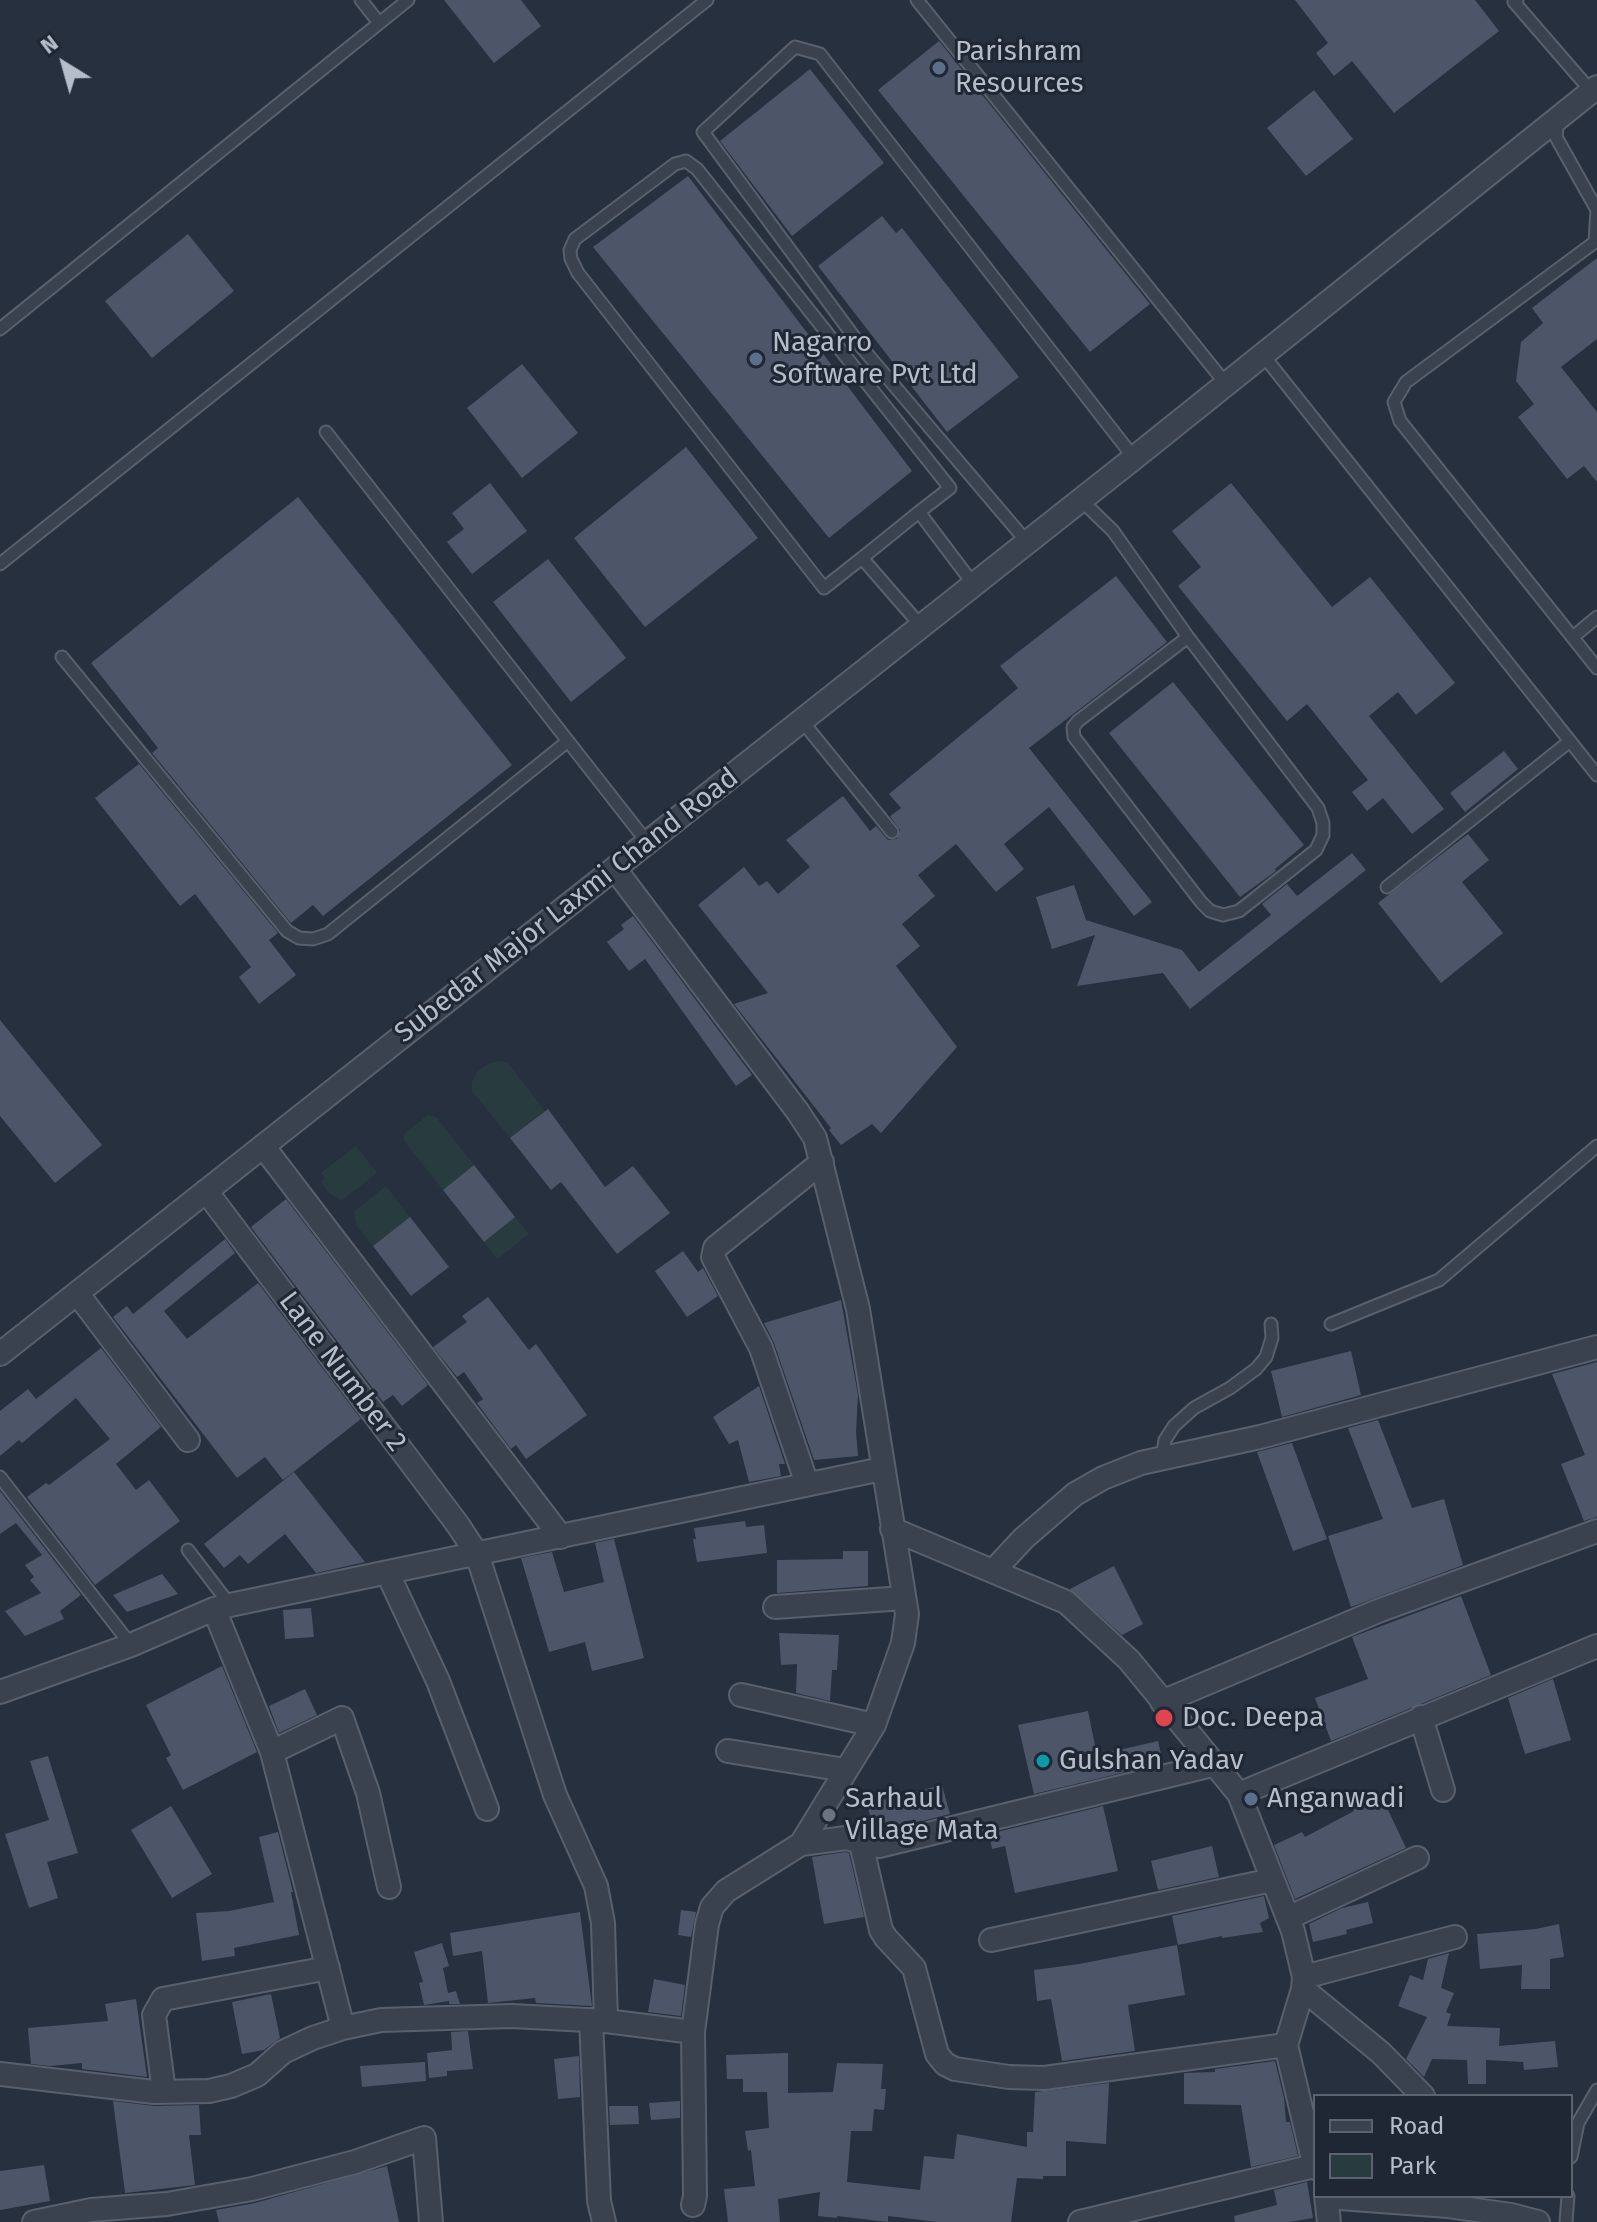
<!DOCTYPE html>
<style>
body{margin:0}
#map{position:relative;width:1597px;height:2222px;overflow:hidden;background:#26303f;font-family:"Fira Sans",sans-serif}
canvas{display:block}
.legend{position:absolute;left:1313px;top:2094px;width:260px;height:104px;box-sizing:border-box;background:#1f2734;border:2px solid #5b6370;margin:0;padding:10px 14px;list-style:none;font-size:24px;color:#b6bdca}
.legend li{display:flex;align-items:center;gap:16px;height:40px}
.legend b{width:40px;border:2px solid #5b6370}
.north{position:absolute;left:24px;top:24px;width:80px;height:80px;-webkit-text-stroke:6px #1f2734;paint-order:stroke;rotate:323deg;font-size:22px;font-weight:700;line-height:32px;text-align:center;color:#b6bdca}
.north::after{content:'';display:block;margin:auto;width:28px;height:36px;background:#b6bdca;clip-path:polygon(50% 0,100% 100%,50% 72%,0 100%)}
</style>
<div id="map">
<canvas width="1597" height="2222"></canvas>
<ul class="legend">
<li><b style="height:10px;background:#3a424f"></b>Road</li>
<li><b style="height:22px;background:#283c40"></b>Park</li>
</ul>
<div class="north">N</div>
</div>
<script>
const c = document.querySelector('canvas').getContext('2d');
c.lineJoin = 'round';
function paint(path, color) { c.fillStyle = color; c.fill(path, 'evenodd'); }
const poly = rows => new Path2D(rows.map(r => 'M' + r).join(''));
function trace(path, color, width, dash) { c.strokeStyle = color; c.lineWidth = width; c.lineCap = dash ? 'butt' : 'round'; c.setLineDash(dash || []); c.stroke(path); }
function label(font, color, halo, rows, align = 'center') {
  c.font = font + ' "Fira Sans",sans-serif'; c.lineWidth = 6; c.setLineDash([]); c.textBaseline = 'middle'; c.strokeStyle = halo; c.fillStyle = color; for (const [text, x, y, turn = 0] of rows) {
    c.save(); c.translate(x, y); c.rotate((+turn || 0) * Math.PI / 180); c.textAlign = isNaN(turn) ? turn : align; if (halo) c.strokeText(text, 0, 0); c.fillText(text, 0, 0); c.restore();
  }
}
paint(poly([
 [501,1061,508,1063,545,1111,510,1138,472,1091,472,1082,477,1072,490,1063],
 [428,1115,436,1117,474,1165,443,1190,404,1141,404,1134],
 [356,1146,377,1173,342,1200,330,1194,321,1182,325,1178,321,1173],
 [386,1186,410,1217,373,1246,356,1225,354,1212],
 [515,1217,529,1234,497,1259,484,1242]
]), '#283c40');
paint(poly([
 [444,0,521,0,541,26,494,63],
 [1295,0,1475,0,1499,31,1394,113,1352,61,1334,76,1316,53,1328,43],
 [939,41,1150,304,1090,352,878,90],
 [810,69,884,163,792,236,720,141],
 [1314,90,1353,139,1306,176,1267,128],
 [688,176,912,471,829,538,593,247],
 [882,216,896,233,902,228,1019,377,947,432,818,266],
 [188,234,234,291,152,358,105,301],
 [1597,258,1597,339,1561,367,1597,412,1597,482,1584,466,1567,479,1518,417,1534,404,1516,381,1521,342,1543,323,1532,308],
 [522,364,578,433,522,478,467,408],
 [686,447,758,538,645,627,574,538],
 [490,483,527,531,472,574,447,542,464,529,452,513],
 [1231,483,1332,607,1370,577,1455,683,1416,715,1398,692,1369,716,1444,809,1412,834,1383,798,1367,811,1352,792,1368,780,1307,704,1287,721,1178,586,1201,567,1172,531],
 [298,497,512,765,323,916,313,905,291,923,152,753,158,748,91,663],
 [548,559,626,658,571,702,493,602],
 [1116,576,1167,642,1029,748,1152,902,1134,916,1049,807,1004,844,1024,869,996,892,956,844,918,875,935,896,902,924,920,946,896,966,957,1047,881,1133,872,1124,841,1145,829,1130,831,1128,734,1004,768,993,698,905,744,867,759,886,767,881,778,894,810,867,786,840,843,796,870,831,876,826,888,840,897,839,900,830,890,816,901,808,889,794,1018,688,1000,666],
 [1173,682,1304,845,1275,869,1276,871,1240,897,1109,733],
 [1504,751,1518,769,1465,812,1450,793],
 [139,764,278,933,269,940,296,975,259,1004,239,977,251,967,195,894,180,906,95,798],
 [1468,834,1489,860,1462,882,1503,933,1441,983,1378,903],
 [1352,853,1366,870,1190,1009,1163,973,1077,986,1095,935,1052,949,1036,897,1074,885,1086,920,1182,950,1199,972,1271,915,1262,904,1287,884,1297,896],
 [633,916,752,1075,736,1086,645,959,629,971,607,942,624,929,621,925],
 [0,1020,102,1145,55,1183,0,1116],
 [548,1109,605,1187,633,1166,670,1213,617,1254,561,1182,551,1190,510,1138],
 [474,1165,515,1217,484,1242,443,1190],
 [286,1199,428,1385,402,1406,393,1395,383,1402,251,1227],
 [410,1217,449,1267,411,1296,373,1246],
 [225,1239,235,1253,164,1311,187,1339,258,1283,361,1419,283,1480,265,1457,237,1478,113,1317,127,1306,133,1314],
 [683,1251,698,1272,703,1268,718,1296,687,1317,655,1271],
 [488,1297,529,1350,536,1344,587,1415,526,1459,516,1445,511,1449,477,1403,483,1399,464,1372,457,1377,433,1347,467,1322,462,1316],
 [841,1300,858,1395,856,1432,858,1456,814,1460,774,1343,764,1323],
 [101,1348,161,1427,116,1464,136,1490,149,1480,180,1521,95,1585,27,1497,46,1483,49,1485,110,1439,76,1398,22,1443,19,1440,0,1456,0,1411,28,1389,36,1399],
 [1351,1351,1361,1395,1282,1417,1271,1371],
 [1597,1362,1597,1517,1584,1521,1561,1464,1585,1455,1552,1374],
 [759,1386,785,1464,779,1464,781,1476,749,1482,738,1440,729,1444,713,1417],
 [1378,1420,1412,1508,1444,1499,1463,1565,1351,1607,1328,1536,1383,1519,1348,1428],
 [1292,1443,1327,1539,1293,1551,1257,1452],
 [294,1472,365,1562,316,1573,285,1534,248,1564,240,1555,224,1568,204,1544],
 [0,1491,81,1595,60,1611,64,1619,25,1636,5,1611,41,1593,30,1580,34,1577,25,1565,42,1555,16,1523,0,1534],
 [745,1521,746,1527,764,1525,767,1553,697,1562,693,1539,696,1539,694,1528],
 [614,1539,644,1658,592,1671,585,1642,549,1652,521,1558,552,1552,564,1592,604,1582,595,1543],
 [843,1551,868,1551,868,1586,777,1593,777,1560,843,1559],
 [1114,1566,1143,1624,1122,1635,1070,1589],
 [162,1574,178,1594,127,1612,113,1595],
 [1461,1596,1491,1675,1331,1741,1315,1698,1368,1679,1352,1637],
 [311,1608,314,1637,285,1639,283,1610],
 [779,1633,839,1635,837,1670,832,1670,830,1701,796,1693,797,1664,781,1665],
 [222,1666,257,1752,183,1790,166,1758,171,1755,146,1705],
 [1553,1679,1571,1740,1525,1754,1508,1698],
 [305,1689,317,1715,279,1733,269,1706],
 [1088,1711,1097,1755,1158,1741,1163,1763,1034,1794,1018,1725],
 [48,1756,78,1853,47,1862,58,1898,29,1908,5,1834,49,1820,30,1761],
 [942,1785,950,1814,879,1832,874,1830,867,1804],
 [1380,1793,1406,1848,1295,1899,1274,1845,1302,1832,1305,1837,1354,1811,1352,1807],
 [171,1806,212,1874,172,1898,131,1830],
 [1103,1806,1118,1871,1015,1893,1005,1846,992,1849,989,1834],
 [278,1832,293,1892,291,1892,299,1935,234,1948,235,1956,202,1961,196,1913,229,1911,274,1902,259,1837],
 [1212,1846,1219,1877,1158,1890,1151,1861],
 [845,1852,849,1853,864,1917,824,1924,812,1857],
 [1264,1896,1269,1918,1260,1923,1263,1932,1222,1938,1222,1936,1178,1945,1172,1916],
 [1368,1902,1373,1923,1346,1930,1347,1934,1313,1942,1309,1924,1342,1908],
 [681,1910,696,1912,691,1937,678,1935],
 [580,1912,592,2006,536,2003,535,1998,488,2003,482,1951,453,1956,450,1933],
 [1559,1924,1564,1957,1550,1959,1550,1989,1521,1989,1522,1965,1480,1969,1477,1934,1536,1929],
 [442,1943,449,1966,443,1968,448,1993,456,1991,460,2004,449,2004,449,2001,424,2005,419,1983,423,1982,414,1952],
 [1177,1945,1185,1995,1128,2005,1135,2051,1062,2061,1051,1999,1037,2001,1034,1970,1079,1964],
 [1449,1953,1441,1988,1454,1993,1446,2012,1451,2014,1447,2026,1500,2028,1499,2046,1555,2041,1558,2067,1524,2070,1523,2062,1486,2060,1486,2084,1468,2084,1467,2060,1432,2059,1424,2077,1406,2059,1427,2017,1398,2006,1410,1975,1423,1980,1428,1959],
 [654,1979,685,1985,681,2016,648,2012],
 [271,1994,280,2038,264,2050,242,2054,232,2002],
 [136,1999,147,2077,82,2069,82,2063,50,2066,31,2064,28,2028,108,2021,105,2004],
 [468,2031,473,2069,447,2071,447,2076,429,2078,427,2053,452,2050,451,2032],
 [788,2053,788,2093,833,2092,837,2063,883,2064,881,2089,886,2089,884,2110,874,2109,872,2131,851,2131,847,2182,920,2190,924,2156,954,2159,957,2134,1027,2147,1027,2132,1033,2132,1035,2092,1109,2083,1106,2144,1066,2141,1066,2176,1043,2176,1043,2179,1017,2178,1011,2222,937,2222,888,2216,888,2222,837,2216,837,2218,818,2216,820,2192,778,2199,780,2222,728,2222,724,2189,755,2186,751,2150,748,2151,745,2131,769,2128,767,2092,743,2092,743,2079,727,2079,726,2055],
 [579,2056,580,2097,558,2099,554,2059],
 [1275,2061,1284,2098,1286,2122,1290,2122,1298,2156,1251,2167,1241,2105,1184,2104,1184,2073,1215,2072,1215,2069],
 [425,2062,426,2081,362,2087,360,2066],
 [113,2101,154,2106,199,2105,201,2135,189,2135,195,2185,125,2193],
 [680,2101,680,2118,651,2120,649,2103],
 [609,2106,638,2106,639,2124,610,2125],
 [44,2165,50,2201,0,2210,0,2171],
 [387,2166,399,2222,219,2222,216,2210,255,2203],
 [1307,2182,1313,2218,1289,2222,1235,2222,1234,2216,1277,2205,1274,2190]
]), '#4c5668');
const service = poly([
 [361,0,379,23],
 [917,0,1226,384],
 [1517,0,1514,2,1591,91],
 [1558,119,1556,137,1597,210,1595,242,1406,382,1394,402,1400,421,1597,668],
 [0,329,408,0],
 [1263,355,1597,775],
 [326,432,647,842],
 [1081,500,1113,531,1188,637,1318,808,1323,823,1323,835,1316,850,1239,911,1223,915,1210,911,1201,902,1074,737,1073,727,1078,721,1188,637],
 [1027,542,863,349,703,132,795,47,820,54,1134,458],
 [862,558,824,588,578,273,571,259,570,250,575,239,675,164,686,161,697,169,950,488,919,512],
 [0,564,707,0],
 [921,626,862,558,919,512,974,585],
 [1573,637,1597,617],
 [62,657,287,931,299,938,313,939,328,934,568,741],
 [802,721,892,832],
 [1387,887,1570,741],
 [1331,1324,1439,1280,1597,1146],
 [1162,1458,1165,1440,1174,1426,1194,1408,1230,1388,1256,1369,1266,1357,1272,1338,1271,1324],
 [0,1477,131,1645],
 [188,1550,230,1605],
 [1571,2157,1578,2123,1597,2090],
 [1566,2222,1568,2196]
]);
const minor = poly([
 [615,869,798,1112,815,1138,858,1309,907,1614,903,1643,874,1725,801,1844,726,1891,712,1907,707,1924,693,2032,695,2196,693,2205],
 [263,1146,561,1537],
 [206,1191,458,1525,477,1554,555,1795,596,1886,603,1923,606,2021],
 [77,1293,188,1440],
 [0,1354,1134,458,1597,87],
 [807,1484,761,1348,713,1257,715,1248,822,1162],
 [892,1529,1066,1602,1129,1660,1239,1794,1293,1931,1304,1977,1303,1989,1286,2045,1315,2168],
 [994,1570,1024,1538,1075,1494,1103,1478,1141,1463,1260,1437,1597,1347],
 [388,1574,438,1681,487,1809],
 [775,1607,904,1598],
 [214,1609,272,1752,343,2028],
 [0,1692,131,1645,214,1609,230,1605,882,1469],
 [741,1695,874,1725],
 [1162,1702,1378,1611,1597,1531],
 [1421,1717,1443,1790],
 [728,1751,845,1770],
 [272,1752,342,1718,368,1793,389,1887],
 [1239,1794,1597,1646],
 [861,1843,881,1930,886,1938,914,1968,937,2054,945,2064,955,2069,1009,2077,1044,2078,1286,2045],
 [801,1844,846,1838,879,1846,1216,1764],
 [1288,1918,1417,1858],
 [991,1940,1272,1880],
 [1304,1977,1455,1937],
 [1303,1989,1381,2053,1423,2096],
 [591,2020,599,2201,604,2222],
 [0,2074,154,2092,209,2091,231,2086,257,2075,283,2052,313,2038,343,2028,381,2020,512,2016,606,2021,693,2032],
 [164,2092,154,2015,163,1999,328,1968],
 [1326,2196,1329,2222],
 [1326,2197,1448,2206,1511,2215,1538,2222],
 [34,2222,91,2210,167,2204,252,2189,355,2162,424,2138,431,2222],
 [1080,2222,1314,2166]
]);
trace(service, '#58606d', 15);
trace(minor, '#58606d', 26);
trace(service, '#3a424f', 11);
trace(minor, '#3a424f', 22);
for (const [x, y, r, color] of [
 [939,68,8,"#5c6f8a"],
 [756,359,8,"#5c6f8a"],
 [1164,1718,10,"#e0444e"],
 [1043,1761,8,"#0f9aa8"],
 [1251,1799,8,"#5c6f8a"],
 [829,1815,8,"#6b7280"]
]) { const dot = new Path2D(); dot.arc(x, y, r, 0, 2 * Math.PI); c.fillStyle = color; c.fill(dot); trace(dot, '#1f2734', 3); }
label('28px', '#b6bdca', '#1f2734', [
 ["Parishram",955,52],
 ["Resources",955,84],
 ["Nagarro",772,343],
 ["Software Pvt Ltd",772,375],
 ["Doc. Deepa",1182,1718],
 ["Gulshan Yadav",1059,1761],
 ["Sarhaul",845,1799],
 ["Village Mata",845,1831],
 ["Anganwadi",1267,1799]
], 'left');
label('28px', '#b6bdca', '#1f2734', [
 ["Subedar Major Laxmi Chand Road",567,906,-38],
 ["Lane Number 2",342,1372,53]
]);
</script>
